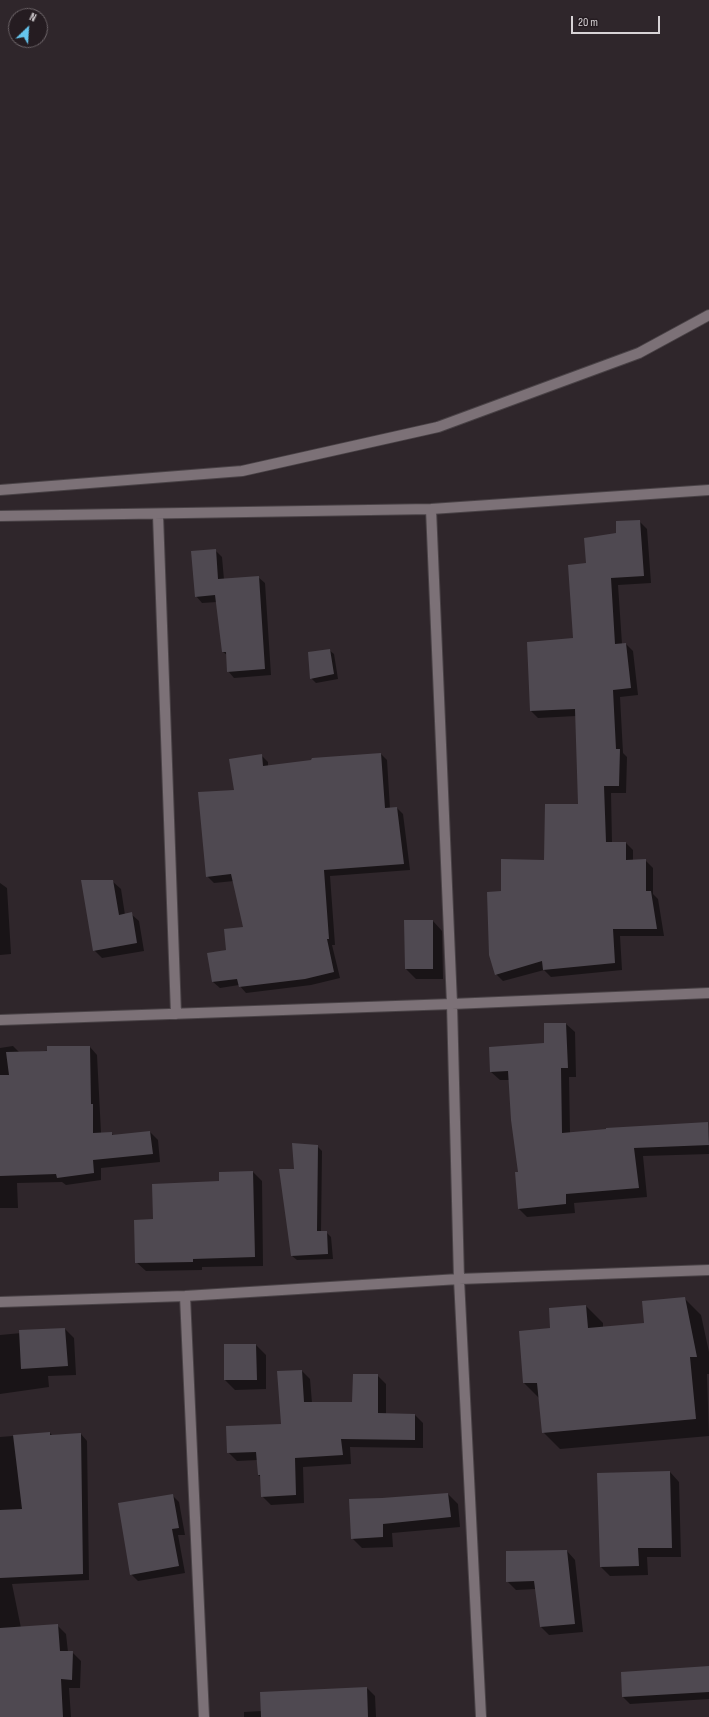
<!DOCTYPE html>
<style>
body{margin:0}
#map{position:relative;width:709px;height:1717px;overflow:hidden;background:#2f262b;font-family:"Sofia Sans Condensed",sans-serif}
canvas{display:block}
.north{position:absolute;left:8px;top:8px;width:40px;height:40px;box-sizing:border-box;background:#251c21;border:1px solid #6d6569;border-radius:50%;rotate:25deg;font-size:11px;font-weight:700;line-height:16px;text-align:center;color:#d8d3d6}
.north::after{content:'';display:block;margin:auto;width:14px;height:18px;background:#65c5ee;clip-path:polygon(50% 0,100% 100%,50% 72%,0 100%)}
.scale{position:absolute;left:571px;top:16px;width:89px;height:18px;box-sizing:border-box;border:2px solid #d8d3d6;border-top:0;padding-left:5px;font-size:12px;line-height:14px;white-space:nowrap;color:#d8d3d6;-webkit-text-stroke:3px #251c21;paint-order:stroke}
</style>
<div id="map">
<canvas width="709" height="1717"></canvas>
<div class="north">N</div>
<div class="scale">20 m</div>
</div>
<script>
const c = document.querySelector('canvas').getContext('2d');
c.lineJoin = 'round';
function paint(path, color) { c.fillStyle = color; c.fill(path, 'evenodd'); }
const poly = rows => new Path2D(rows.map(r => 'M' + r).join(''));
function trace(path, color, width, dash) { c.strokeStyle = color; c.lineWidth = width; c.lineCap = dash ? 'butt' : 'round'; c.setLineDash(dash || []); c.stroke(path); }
paint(poly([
 [639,521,647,529,651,583,618,585,622,644,626,644,633,651,638,695,620,697,623,753,627,757,626,793,611,793,612,843,626,843,633,850,633,861,645,860,653,868,653,894,658,899,664,936,620,936,622,970,551,977,544,970,503,981,496,974,502,892,545,861,579,805,576,716,538,718,531,711,574,639,587,563,617,534],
 [215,550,222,557,224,580,258,577,265,583,271,675,234,678,228,671,227,655,223,652,217,602,202,603,196,596],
 [329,650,334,654,338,679,316,683,311,678],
 [381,754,387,760,390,809,397,808,403,814,410,870,330,876,335,945,332,945,340,978,311,985,246,993,239,985,220,988,213,982,208,954,227,950,244,928,234,881,214,883,207,876,235,791,261,755,268,762,268,767],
 [112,881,121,889,125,915,131,914,139,921,144,951,102,958,94,950],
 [0,883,7,888,11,954,0,955],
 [433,921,442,931,443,979,416,979,406,969],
 [545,1024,566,1024,575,1032,576,1077,569,1077,570,1133,708,1123,709,1154,643,1156,647,1197,574,1203,575,1213,527,1217,519,1209,519,1173,509,1080,500,1080,491,1072,545,1044],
 [13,1046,20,1053,90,1047,97,1055,101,1133,111,1133,114,1136,150,1132,158,1140,160,1162,101,1168,101,1180,66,1185,62,1182,17,1183,18,1208,0,1208,0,1048],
 [317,1146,322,1151,321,1232,326,1232,331,1237,333,1259,297,1260,292,1256,295,1170],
 [253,1172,262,1181,263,1266,202,1267,202,1270,146,1271,136,1262,154,1220,220,1182],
 [684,1298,701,1315,709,1352,709,1374,707,1374,709,1436,560,1449,543,1432,540,1399,524,1383,552,1329,586,1306,603,1323,603,1328,645,1324],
 [65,1329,74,1338,76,1375,48,1376,49,1387,0,1394,0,1335],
 [225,1345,256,1345,266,1355,266,1389,235,1390,225,1380],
 [302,1371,310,1379,312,1403,353,1403,377,1375,386,1384,386,1414,415,1415,423,1423,423,1448,350,1447,351,1464,303,1467,304,1503,271,1505,262,1496,261,1477,258,1475,258,1460,237,1461,228,1452,282,1425],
 [50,1433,52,1435,81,1434,87,1441,89,1580,12,1584,21,1628,57,1625,66,1634,68,1652,72,1652,81,1661,80,1688,69,1688,71,1717,14,1717,0,1643,0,1437],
 [670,1472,679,1482,681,1557,647,1557,648,1575,610,1576,601,1567],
 [448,1494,458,1504,460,1527,392,1533,393,1547,362,1548,352,1538,382,1499],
 [172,1495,179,1502,185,1535,178,1535,185,1573,138,1581,131,1574],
 [567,1551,575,1560,583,1632,549,1635,541,1627,536,1589,516,1590,507,1581],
 [709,1667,709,1699,630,1704,623,1697],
 [367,1688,375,1696,376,1717,244,1717,244,1712,262,1711]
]), '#0007');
paint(poly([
 [640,520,644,576,611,578,615,644,626,643,631,688,613,690,616,749,620,749,619,786,604,786,606,842,626,842,626,860,646,859,646,891,651,891,657,929,613,929,615,963,543,970,542,961,495,975,489,955,487,892,501,891,501,859,544,860,545,804,578,804,575,709,530,711,527,642,573,638,568,565,586,563,584,538,616,533,616,521],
 [216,549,218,579,259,576,265,669,227,672,226,652,222,652,215,595,195,597,191,551],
 [330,649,334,674,310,679,308,652],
 [381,753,385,808,397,807,404,864,324,870,329,939,327,939,334,972,305,979,239,987,237,979,212,982,207,953,226,950,224,929,243,927,231,874,206,877,198,792,234,790,229,759,262,754,263,766,311,760,312,758],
 [81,880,113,880,119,915,132,912,137,943,93,951],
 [404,920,433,920,433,969,405,969],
 [544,1023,566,1023,568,1068,561,1068,562,1133,606,1129,606,1128,708,1122,709,1145,634,1148,639,1188,566,1194,566,1204,518,1209,515,1172,518,1172,511,1120,508,1071,490,1072,489,1047,544,1043],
 [47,1046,90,1046,91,1104,93,1104,93,1133,112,1132,112,1135,150,1131,153,1154,93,1160,94,1173,57,1178,56,1174,0,1176,0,1075,9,1075,6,1052,47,1051],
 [292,1143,318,1145,317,1231,327,1231,328,1254,291,1256,279,1169,294,1169],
 [253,1171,255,1257,193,1259,193,1262,135,1263,134,1220,153,1219,152,1184,219,1181,219,1172],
 [685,1297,697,1357,690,1357,696,1419,542,1433,537,1383,523,1383,519,1331,550,1328,549,1308,586,1305,588,1328,644,1323,642,1301],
 [65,1328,68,1366,21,1369,19,1330],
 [224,1344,256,1344,257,1380,224,1380],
 [302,1370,304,1402,352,1402,353,1374,378,1374,378,1413,415,1414,415,1440,341,1439,343,1455,295,1458,296,1495,261,1497,260,1475,258,1475,256,1452,227,1453,226,1426,281,1424,277,1371],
 [50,1432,50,1435,81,1433,83,1574,0,1578,0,1510,22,1509,13,1435],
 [670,1471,672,1548,638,1548,639,1566,600,1567,597,1473],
 [448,1493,451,1517,383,1524,383,1537,351,1539,349,1499,382,1498],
 [173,1494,179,1528,172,1529,179,1566,130,1575,118,1503],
 [567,1550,575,1624,540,1627,534,1581,506,1582,506,1551],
 [58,1624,60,1651,73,1651,72,1680,61,1679,63,1717,0,1717,0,1628],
 [709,1666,709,1692,622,1697,621,1672],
 [367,1687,368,1717,261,1717,260,1692]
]), '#4f4951');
const minor = poly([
 [0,490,242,471,438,427,639,353,709,315],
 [431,509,452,1004,459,1279,481,1717],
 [158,515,176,1014],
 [0,516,431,509,709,490],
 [0,1020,452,1004,709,993],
 [185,1296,204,1717],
 [0,1302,185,1296,459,1279,709,1270]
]);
trace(minor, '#494246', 12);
trace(minor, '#7c7177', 10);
</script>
